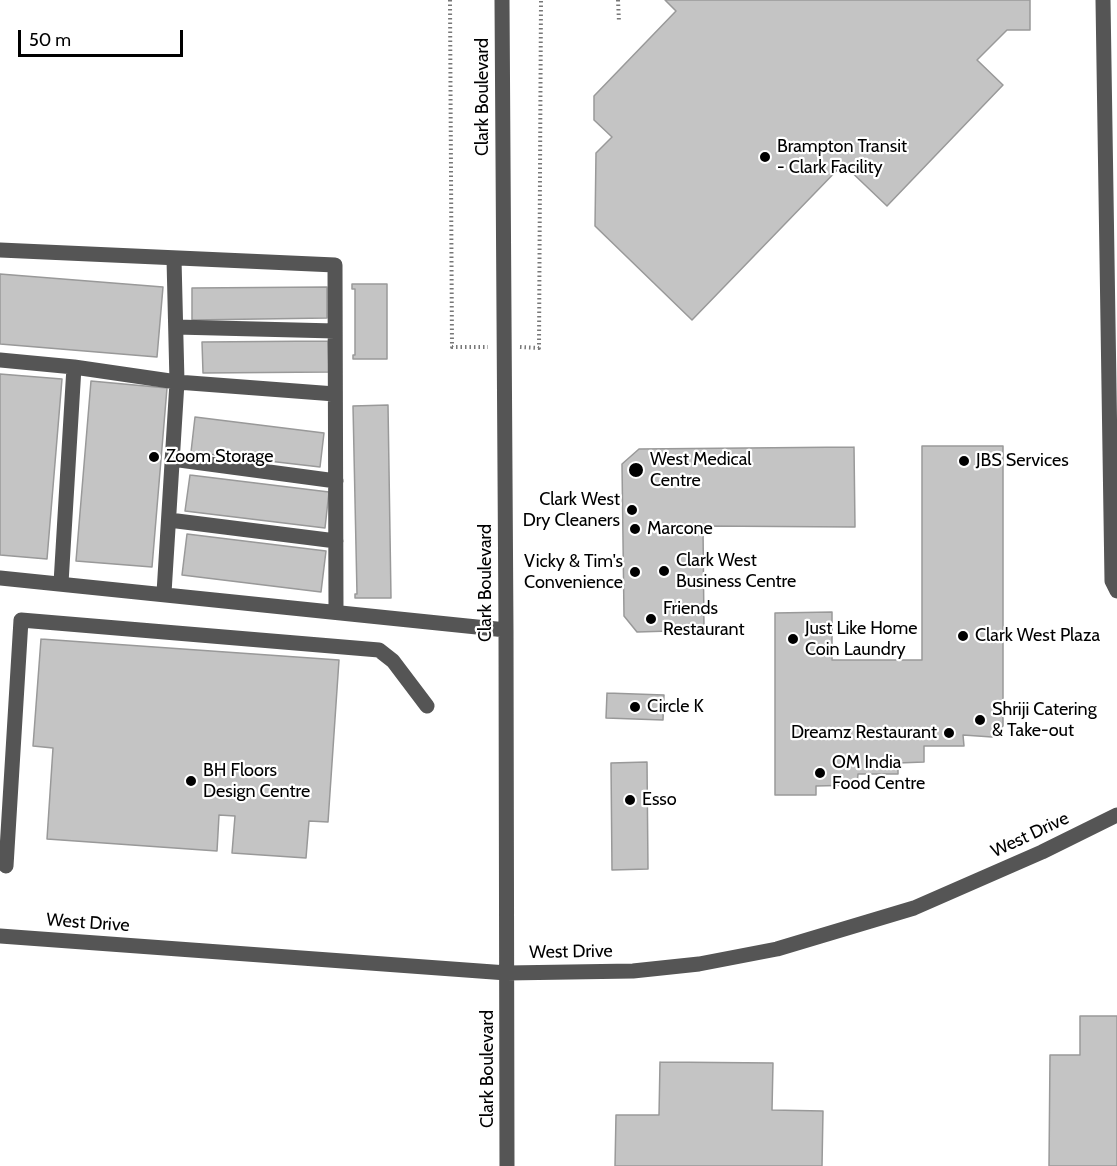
<!DOCTYPE html>
<style>
body{margin:0}
#map{position:relative;width:1117px;height:1166px;overflow:hidden;background:#fff;font-family:Cabin,sans-serif}
canvas{display:block}
.scale{position:absolute;left:18px;top:30px;width:165px;height:27px;box-sizing:border-box;border:3px solid #000;border-top:0;padding-left:8px;font-size:18px;line-height:21px;white-space:nowrap;color:#000;-webkit-text-stroke:4px #fff;paint-order:stroke}
</style>
<div id="map">
<canvas width="1117" height="1166"></canvas>
<div class="scale">50 m</div>
</div>
<script>
const c = document.querySelector('canvas').getContext('2d');
c.lineJoin = 'round';
function paint(path, color) { c.fillStyle = color; c.fill(path, 'evenodd'); }
const poly = rows => new Path2D(rows.map(r => 'M' + r).join(''));
function trace(path, color, width, dash) { c.strokeStyle = color; c.lineWidth = width; c.lineCap = dash ? 'butt' : 'round'; c.setLineDash(dash || []); c.stroke(path); }
function label(font, color, halo, rows, align = 'center') {
  c.font = font + ' Cabin,sans-serif'; c.lineWidth = 4.5; c.setLineDash([]); c.textBaseline = 'middle'; c.strokeStyle = halo; c.fillStyle = color; for (const [text, x, y, turn = 0] of rows) {
    c.save(); c.translate(x, y); c.rotate((+turn || 0) * Math.PI / 180); c.textAlign = isNaN(turn) ? turn : align; if (halo) c.strokeText(text, 0, 0); c.fillText(text, 0, 0); c.restore();
  }
}
const building = poly([
 [665,0,1030,0,1030,30,1007,30,977,60,1003,85,887,206,843,164,692,320,595,226,596,153,612,137,594,120,594,96,676,11,665,0],
 [0,274,163,287,157,357,0,344,0,274],
 [352,284,387,284,387,359,353,359,353,355,355,355,355,289,352,289,352,284],
 [327,287,327,318,192,320,192,288,327,287],
 [328,341,329,372,203,373,202,342,328,341],
 [0,374,62,379,47,559,0,555,0,374],
 [91,381,167,388,152,567,76,561,91,381],
 [388,405,391,598,355,598,355,594,357,594,353,406,388,405],
 [195,417,324,433,320,467,191,452,195,417],
 [922,446,1003,446,1003,726,992,737,963,735,964,746,924,746,924,762,898,763,898,774,858,774,857,785,816,786,816,795,775,795,775,613,832,612,832,660,922,660,922,446],
 [854,447,855,527,703,526,704,630,637,632,624,616,622,464,639,449,854,447],
 [190,475,329,492,325,528,185,511,190,475],
 [187,534,326,551,321,592,182,575,187,534],
 [41,639,339,660,328,822,309,821,306,858,232,853,235,816,219,815,217,851,47,839,53,748,33,746,41,639],
 [607,693,664,695,663,720,606,718,607,693],
 [647,762,648,869,612,870,611,763,647,762],
 [1080,1016,1117,1016,1117,1166,1049,1166,1050,1055,1080,1055,1080,1016],
 [660,1062,773,1063,772,1110,823,1111,822,1166,615,1166,616,1115,659,1115,660,1062]
]);
paint(building, '#c4c4c4');
trace(building, '#999', 1.5);
trace(poly([
 [450,0,452,347,488,347],
 [618,0,619,22],
 [520,347,539,348,541,0]
]), '#777', 4, [1.5, 3]);
trace(poly([
 [502,0,506,630,507,1166],
 [1103,0,1112,581,1117,591],
 [0,250,335,265,336,611],
 [176,327,335,331],
 [0,360,74,367,177,382,335,394],
 [172,459,336,481],
 [169,520,336,541],
 [0,578,506,630],
 [61,583,74,367],
 [164,593,177,382,174,259],
 [6,866,21,620,379,650,393,661,427,706],
 [0,936,507,973,633,971,699,964,777,949,914,908,1042,852,1117,815]
]), '#555', 15);
for (const [x, y, r, color] of [
 [765,157,6,"#000"],
 [154,457,6,"#000"],
 [964,461,6,"#000"],
 [636,470,8,"#000"],
 [632,510,6,"#000"],
 [635,529,6,"#000"],
 [664,571,6,"#000"],
 [635,572,6,"#000"],
 [651,619,6,"#000"],
 [963,636,6,"#000"],
 [793,639,6,"#000"],
 [635,707,6,"#000"],
 [980,720,6,"#000"],
 [949,733,6,"#000"],
 [820,773,6,"#000"],
 [191,781,6,"#000"],
 [630,800,6,"#000"]
]) { const dot = new Path2D(); dot.arc(x, y, r, 0, 2 * Math.PI); c.fillStyle = color; c.fill(dot); trace(dot, '#fff', 2); }
label('18px', '#000', '#fff', [
 ["Clark Boulevard",483,97,-90],
 ["Clark Boulevard",486,583,-90],
 ["West Drive",1030,835,-25],
 ["West Drive",88,923,4],
 ["West Drive",571,952,-1],
 ["Clark Boulevard",488,1069,-90]
]);
label('18px', '#000', '#fff', [
 ["Brampton Transit",777,147],
 ["- Clark Facility",777,168],
 ["Zoom Storage",166,457],
 ["West Medical",650,460],
 ["Centre",650,481],
 ["JBS Services",976,461],
 ["Clark West",620,500,"right"],
 ["Dry Cleaners",620,521,"right"],
 ["Marcone",647,529],
 ["Clark West",676,561],
 ["Business Centre",676,582],
 ["Vicky & Tim's",623,562,"right"],
 ["Convenience",623,583,"right"],
 ["Friends",663,609],
 ["Restaurant",663,630],
 ["Just Like Home",805,629],
 ["Coin Laundry",805,650],
 ["Clark West Plaza",975,636],
 ["Circle K",647,707],
 ["Shriji Catering",992,710],
 ["& Take-out",992,731],
 ["Dreamz Restaurant",937,733,"right"],
 ["OM India",832,763],
 ["Food Centre",832,784],
 ["BH Floors",203,771],
 ["Design Centre",203,792],
 ["Esso",642,800]
], 'left');
</script>
